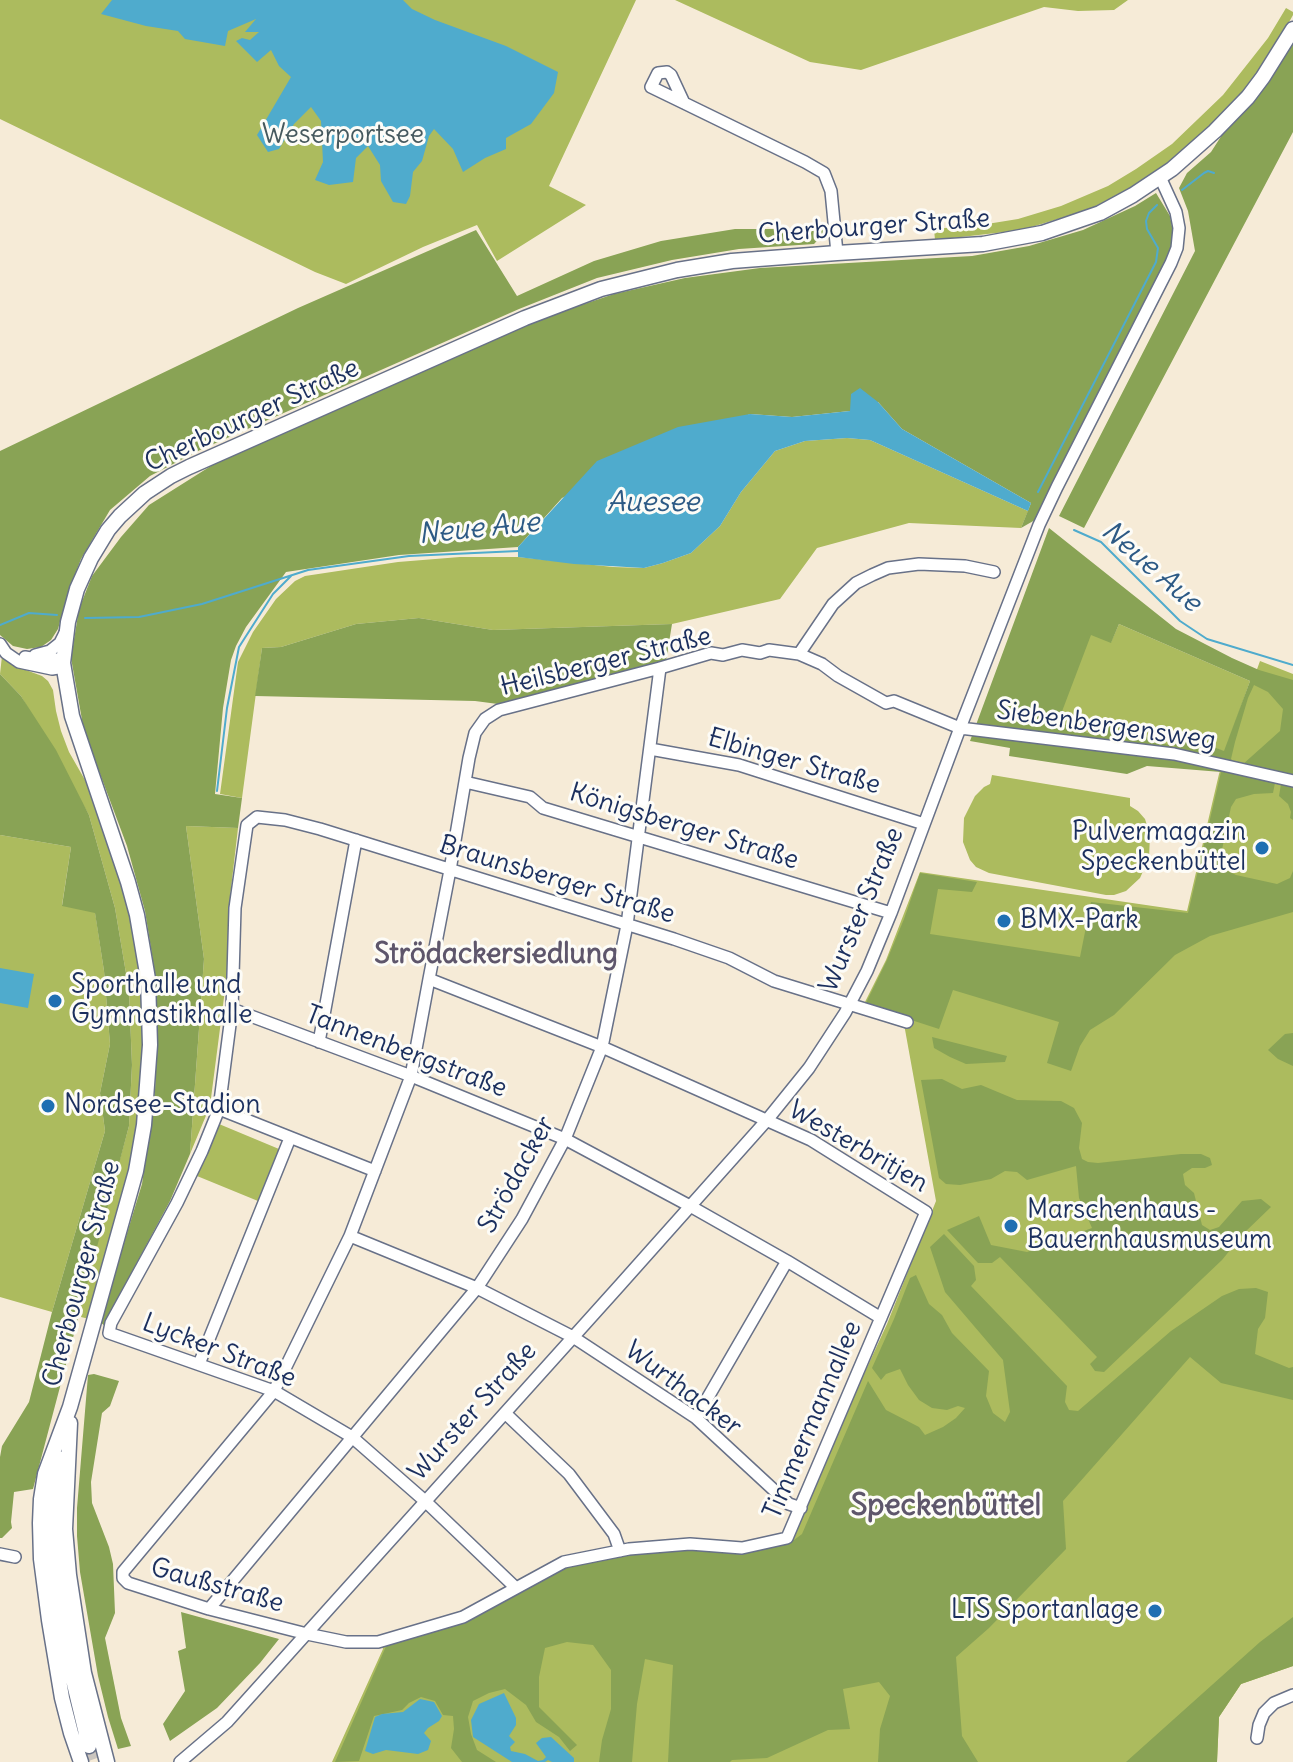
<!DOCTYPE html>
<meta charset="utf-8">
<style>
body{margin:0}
canvas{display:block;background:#f6ebd7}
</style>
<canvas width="1293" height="1762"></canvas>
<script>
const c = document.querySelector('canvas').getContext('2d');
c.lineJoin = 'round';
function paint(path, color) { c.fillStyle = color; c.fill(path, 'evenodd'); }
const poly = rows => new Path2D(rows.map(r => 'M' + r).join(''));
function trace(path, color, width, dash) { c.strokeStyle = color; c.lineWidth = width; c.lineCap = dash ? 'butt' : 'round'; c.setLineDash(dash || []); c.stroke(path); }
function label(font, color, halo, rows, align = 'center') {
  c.font = font + ' Delius,sans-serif'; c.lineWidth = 6; c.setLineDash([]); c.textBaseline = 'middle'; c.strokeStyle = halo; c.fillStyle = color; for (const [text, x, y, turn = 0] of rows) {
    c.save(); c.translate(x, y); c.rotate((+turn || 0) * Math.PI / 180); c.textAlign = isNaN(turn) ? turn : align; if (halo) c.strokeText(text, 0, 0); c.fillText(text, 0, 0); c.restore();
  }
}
paint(poly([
 [0,0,636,0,549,186,586,205,497,261,477,225,423,247,346,284,315,272,0,119],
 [675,0,1128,0,1114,10,1078,11,1044,7,861,70,810,62],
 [1286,8,1293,12,1293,15,1274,49,1252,81,1225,112,1171,161,1132,187,1090,209,1022,230,935,240,934,229,987,224,1018,219,1061,206,1108,186,1136,169,1172,144,1223,95,1268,38],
 [847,438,870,440,1028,511,1021,528,909,523,817,548,780,599,672,624,493,630,419,618,356,624,281,647,262,648,242,798,220,794,238,662,253,632,276,599,295,581,305,576,398,562,460,557,518,557,613,567,644,568,663,563,691,553,720,526,741,492,775,451,805,441],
 [1040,609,1111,642,1119,624,1250,681,1225,752,1180,733,1174,748,1135,734,1133,736,1127,732,1128,728,1097,736,1057,722],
 [2,656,15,666,42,676,48,681,53,690,56,711,61,731,69,752,89,787,131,912,138,960,145,1036,143,1083,133,1154,120,1208,89,1319,77,1316,129,1126,132,1065,129,991,115,908,89,815,21,696,0,674],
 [1260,661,1293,674,1293,1666,1241,1684,1219,1717,1217,1762,332,1762,383,1649,381,1644,742,1549,788,1539,887,1324,936,1201,904,1024,861,1010,886,960,920,872,1187,911,1219,774],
 [992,775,1130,798,1130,806,1138,811,1145,819,1150,835,1149,858,1140,878,1126,891,1114,895,1106,895,989,873,976,867,970,860,963,842,964,818,975,796,984,787,990,784],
 [186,826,238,828,230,897,230,951,210,1106,190,1154,204,959],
 [0,835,71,847,62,905,95,912,104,971,110,1044,100,1093,105,1131,52,1312,0,1297],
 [219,1124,279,1149,258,1201,197,1176]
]), '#acbb5e');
paint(poly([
 [1293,39,1293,132,1084,528,1059,516,1195,251,1188,211,1179,188,1187,173,1211,152,1222,135,1255,98],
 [1156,193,1170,216,1173,232,1171,252,1165,267,1035,520,1021,528,1031,503,902,429,878,402,850,411,792,417,750,414,562,498,518,547,399,555,286,572,246,627,236,646,231,660,223,708,215,794,242,798,238,828,186,826,204,959,190,1154,170,1201,119,1296,105,1326,100,1322,142,1184,155,1090,157,1046,156,997,153,961,145,911,127,846,84,731,71,658,79,609,92,576,121,537,149,505,214,464,528,323,614,294,685,278,760,268,972,256,1029,246,1083,230,1135,206],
 [735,229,828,229,814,244,739,249,672,260,597,278,519,309,200,450,150,476,110,510,81,559,68,593,58,629,51,640,41,647,27,649,13,646,0,635,0,451,298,308,476,230,517,296,594,261,661,241],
 [1049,528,1176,629,1232,658,1259,670,1293,680,1293,820,1290,818,1291,812,1288,804,1279,796,1281,784,1275,783,1273,793,1254,794,1236,799,1231,807,1220,859,1226,870,1236,875,1277,884,1290,878,1293,871,1293,912,1210,936,1175,955,1114,1015,1090,1030,1080,1046,1071,1071,1047,1063,1059,1022,953,990,939,1029,865,1005,887,960,904,919,920,873,977,882,972,892,938,889,930,934,1080,957,1091,902,1188,913,1221,772,1147,766,1127,774,1009,756,1010,748,970,741],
 [1119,624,1250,681,1224,751,1179,733,1174,747,1135,733,1133,735,1127,732,1129,728,1114,722,1100,729,1097,736,1058,722,1091,635,1111,643],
 [1254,685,1268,692,1283,709,1280,731,1242,765,1234,763,1231,759,1235,742,1248,698],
 [419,618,493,630,672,624,666,661,498,704,475,701,255,696,262,648,281,647,356,624],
 [0,674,21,696,56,750,89,815,115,908,129,991,132,1065,129,1126,33,1489,14,1492,11,1522,12,1528,2,1538,0,1538,0,1457,2,1446,29,1402,52,1312,105,1131,100,1093,110,1044,104,971,95,913,62,906,71,847,0,835],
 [1293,1033,1293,1066,1278,1059,1268,1050,1285,1034],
 [932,1037,1007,1056,1005,1062,966,1064,950,1057,934,1048],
 [942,1079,962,1089,981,1085,1017,1100,1061,1101,1074,1108,1082,1123,1079,1148,1082,1159,1088,1162,1098,1163,1181,1154,1201,1154,1210,1158,1212,1165,1205,1168,1192,1168,1183,1174,1185,1185,1194,1193,1202,1225,1210,1230,1219,1227,1242,1201,1261,1199,1271,1207,1244,1233,1222,1260,1104,1372,1095,1371,1090,1364,1097,1357,1000,1257,992,1263,978,1263,947,1230,979,1216,991,1245,1027,1252,1092,1228,1079,1198,1076,1166,1027,1180,1017,1172,1005,1171,991,1179,960,1185,946,1184,939,1178,921,1080],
 [944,1234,974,1266,976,1280,971,1286,1067,1386,1065,1402,1069,1410,1078,1411,1171,1331,1222,1296,1239,1289,1256,1288,1268,1292,1265,1318,1258,1329,1255,1354,1289,1368,1293,1367,1293,1400,1221,1383,1190,1357,1063,1501,1066,1549,989,1628,956,1657,962,1736,978,1762,878,1762,880,1729,890,1696,879,1682,843,1689,850,1729,828,1730,767,1758,732,1760,730,1762,668,1762,673,1665,645,1659,637,1704,632,1762,599,1762,602,1740,611,1709,611,1670,593,1645,567,1642,545,1648,539,1677,539,1707,577,1745,570,1751,559,1737,536,1722,526,1705,505,1689,489,1693,473,1701,468,1717,471,1734,477,1750,496,1762,462,1762,451,1748,454,1729,453,1716,443,1715,435,1701,421,1697,409,1703,402,1710,374,1716,359,1761,335,1762,387,1644,466,1619,565,1565,620,1553,690,1547,742,1550,794,1540,802,1534,868,1381,886,1410,919,1427,925,1435,943,1427,956,1418,965,1408,958,1406,947,1410,932,1408,919,1400,908,1385,900,1369,886,1374,881,1380,872,1368,894,1319,910,1278,916,1275,929,1304,942,1315,952,1333,989,1371,986,1396,993,1413,1005,1422,1010,1412,1003,1360,945,1292,930,1247],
 [94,1374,119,1381,110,1406,102,1413,91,1482,92,1503,109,1547,113,1564,115,1613,105,1638,121,1718,131,1746,118,1749,108,1717,98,1676,80,1572,77,1536,77,1508,88,1375],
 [181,1612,279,1639,260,1663,217,1708,170,1741,163,1724,185,1691,178,1651,186,1648],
 [1293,1617,1293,1666,1241,1684,1219,1717,1217,1762,1126,1762,1260,1642]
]), '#89a355');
paint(poly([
 [112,0,403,0,412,9,435,20,506,46,558,72,554,93,531,124,506,138,506,149,485,158,463,172,453,149,434,129,429,136,422,161,413,172,410,196,406,204,393,202,381,181,380,165,368,146,356,158,353,182,329,185,315,180,323,162,321,121,311,107,294,124,279,149,268,152,257,135,291,77,279,66,271,50,257,62,236,41,242,38,250,40,259,32,245,32,256,19,228,31,225,46,185,39,178,31,146,26,101,14],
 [860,388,878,402,902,429,1031,503,1028,511,870,440,847,438,805,441,775,451,741,492,720,526,691,553,663,563,644,568,574,564,518,557,518,547,597,461,678,427,750,414,792,417,850,411,851,394],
 [0,968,34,974,28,1008,0,1003],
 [504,1693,516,1718,516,1725,509,1736,515,1742,510,1747,511,1751,525,1754,538,1761,543,1760,546,1757,536,1743,542,1738,551,1737,574,1758,574,1762,552,1762,548,1760,545,1762,512,1762,473,1737,471,1720,479,1704],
 [420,1699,434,1702,442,1716,439,1721,428,1728,424,1733,431,1741,428,1750,418,1754,386,1750,373,1754,365,1751,375,1717,382,1714,403,1712]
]), '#4fabcd');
trace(poly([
 [1182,190,1204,173,1208,171,1214,173],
 [1038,492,1156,262,1158,248,1147,229,1146,221,1149,213,1157,205],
 [1074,530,1101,542,1180,621,1207,639,1293,665],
 [85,618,139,617,202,604,308,570,409,556,518,551],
 [0,625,29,613,57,615],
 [217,791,227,708,239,647,273,594,291,576]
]), '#4fabcd', 2);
trace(poly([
 [89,1746,95,1762]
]), '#cac5bf', 14, [14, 7]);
const minor = poly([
 [684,103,671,75,667,72,658,73,651,87,684,103,805,162,824,173,831,191,837,253],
 [0,644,6,653,19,662,52,669,58,668,63,663],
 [799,654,833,604,856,583,872,575,888,568,919,564,965,566,994,572],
 [35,655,50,651,60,643,65,633],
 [25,657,43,660,56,659,63,663],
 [650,749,739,765,924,824],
 [465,782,530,797,543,808,891,913],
 [429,979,602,1047,811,1140,926,1212,787,1538,742,1548,690,1544,629,1549,564,1562,463,1617,378,1642,346,1642,307,1634,209,1609,128,1583,123,1578,123,1572,274,1391,350,1236,411,1076,429,979,450,870,469,758,475,733,485,719,499,710,660,668,711,653,723,655,742,650,760,653,769,650,799,654,822,664,838,676,886,703,894,701,960,728,1174,754,1293,781],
 [232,1009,411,1076,565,1139,690,1206,787,1261,881,1318],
 [319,1042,356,840],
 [219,1109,375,1171],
 [350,1236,477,1288,573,1337,696,1418,789,1504,801,1508],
 [199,1364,290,1138],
 [505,1413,569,1474,614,1534,620,1551],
 [696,1418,787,1261],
 [0,1554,15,1557],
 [516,1588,425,1501,352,1437,274,1391,109,1333,111,1323,177,1203,202,1151,219,1109,232,1009,235,908,247,825,257,817,285,820,320,829,674,939,729,958,774,981,907,1022],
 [209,1609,477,1288,522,1219,565,1139,602,1047,627,925,660,668],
 [1257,1738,1259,1725,1264,1713,1274,1703,1293,1695],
 [180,1762,227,1722,620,1285,767,1120,809,1068,845,1013,867,971,891,913,960,728,1039,525,1057,487,1171,263,1177,248,1179,228,1176,212,1160,177]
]);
const major = poly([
 [70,1423,65,1529,69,1575,84,1673,107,1762],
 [58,1458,54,1489,52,1524,55,1575,71,1671,89,1746],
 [81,1762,71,1733,62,1698,49,1620,41,1559,40,1523,41,1499,45,1474,70,1407,136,1171,144,1125,150,1045,148,979,137,915,128,882,72,716,63,663,68,622,77,589,91,558,108,530,120,516,145,493,171,476,189,467,525,318,601,289,677,270,732,261,837,253,983,244,1042,233,1100,213,1133,195,1172,169,1215,131,1248,97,1263,77,1293,29]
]);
trace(minor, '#687188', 14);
trace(major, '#687188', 17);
trace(minor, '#fff', 11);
trace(major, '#fff', 14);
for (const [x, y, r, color] of [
 [1262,848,8,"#1f6fb2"],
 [1004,921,8,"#1f6fb2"],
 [55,1001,8,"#1f6fb2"],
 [48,1106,8,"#1f6fb2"],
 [1011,1226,8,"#1f6fb2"],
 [1155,1611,8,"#1f6fb2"]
]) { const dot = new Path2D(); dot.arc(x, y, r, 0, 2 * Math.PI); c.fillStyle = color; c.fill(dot); trace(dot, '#fdfcf7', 3); }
label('26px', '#46595e', '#fdfcf7', [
 ["Weserportsee",343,136]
]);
label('26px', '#1b2f5e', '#fdfcf7', [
 ["Cherbourger Straße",874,227,-4],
 ["Cherbourger Straße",252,416,-25],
 ["Heilsberger Straße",606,662,-14],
 ["Siebenbergensweg",1106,726,8],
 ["Elbinger Straße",794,762,16],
 ["Königsberger Straße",684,827,17],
 ["Braunsberger Straße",557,880,17],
 ["Wurster Straße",862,910,-67],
 ["Tannenbergstraße",406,1052,21],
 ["Westerbritjen",858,1147,30],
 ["Strödacker",517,1175,-61],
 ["Cherbourger Straße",82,1274,-75],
 ["Lycker Straße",219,1351,21],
 ["Wurthacker",683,1389,37],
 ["Wurster Straße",473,1412,-48],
 ["Timmermannallee",813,1420,-67],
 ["Gaußstraße",217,1586,16]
]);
label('26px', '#1b2f5e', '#fdfcf7', [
 ["Pulvermagazin",1246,833,"right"],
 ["Speckenbüttel",1246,863,"right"],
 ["BMX-Park",1020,921],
 ["Sporthalle und",71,986],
 ["Gymnastikhalle",71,1016],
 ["Nordsee-Stadion",64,1106],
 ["Marschenhaus -",1027,1211],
 ["Bauernhausmuseum",1027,1241],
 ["LTS Sportanlage",1139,1611,"right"]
], 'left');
label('italic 28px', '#2d5a85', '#fdfcf7', [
 ["Auesee",653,503],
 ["Neue Aue",479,529,-6],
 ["Neue Aue",1151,567,41]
]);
label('bold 28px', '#5e566b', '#fdfcf7', [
 ["Strödackersiedlung",496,955]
]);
label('bold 30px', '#5e566b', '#fdfcf7', [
 ["Speckenbüttel",946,1506]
]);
</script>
